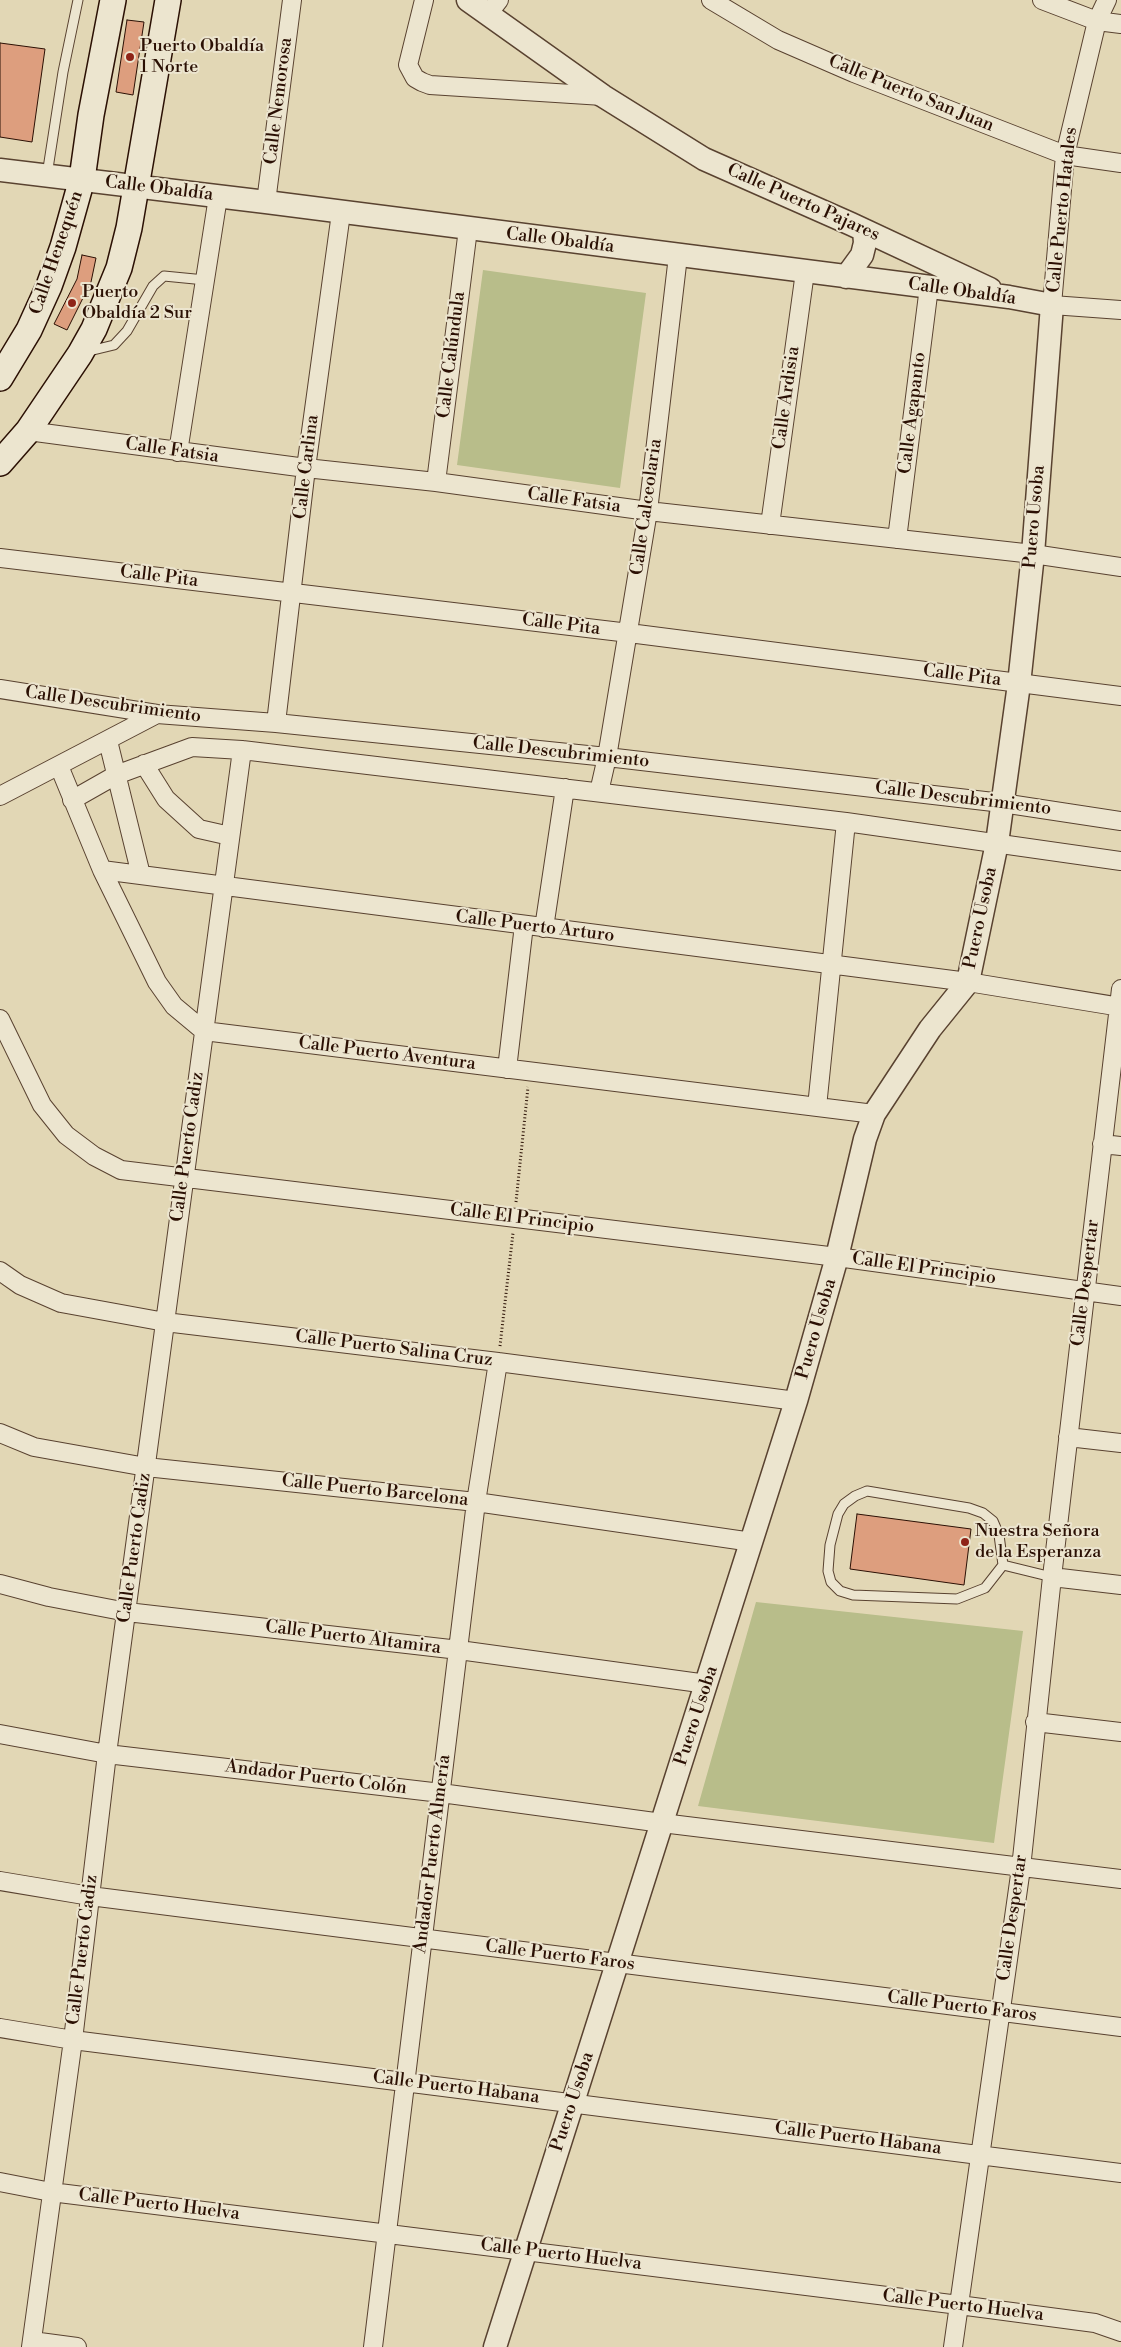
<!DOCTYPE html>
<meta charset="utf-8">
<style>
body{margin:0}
canvas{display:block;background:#e2d7b5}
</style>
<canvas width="1121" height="2347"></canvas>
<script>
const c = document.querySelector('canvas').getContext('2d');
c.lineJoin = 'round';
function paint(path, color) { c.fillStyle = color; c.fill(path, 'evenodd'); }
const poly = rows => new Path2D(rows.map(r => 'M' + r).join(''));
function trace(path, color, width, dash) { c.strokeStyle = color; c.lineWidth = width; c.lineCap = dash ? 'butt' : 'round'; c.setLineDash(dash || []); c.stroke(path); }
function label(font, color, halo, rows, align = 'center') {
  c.font = font + ' "Libre Bodoni",serif'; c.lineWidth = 4; c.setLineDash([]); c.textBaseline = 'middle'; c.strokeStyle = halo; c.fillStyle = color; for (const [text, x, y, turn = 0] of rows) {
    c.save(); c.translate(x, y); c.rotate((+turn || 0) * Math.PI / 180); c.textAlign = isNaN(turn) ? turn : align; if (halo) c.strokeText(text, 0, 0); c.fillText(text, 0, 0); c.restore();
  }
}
paint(poly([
 [483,270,646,293,620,488,457,465],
 [756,1602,1023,1631,994,1843,698,1806]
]), '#b8bd8a');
const building = poly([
 [127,20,144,22,133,95,116,92,127,20],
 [0,43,45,49,32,142,0,137,0,43],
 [82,255,96,258,91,282,67,330,54,324,77,279,82,255],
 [857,1514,971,1529,964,1585,850,1569,857,1514]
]);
paint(building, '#dd9e7e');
trace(building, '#2b1004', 1);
const service = poly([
 [47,175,63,72,78,0],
 [85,352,114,345,127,331,153,286,164,276,205,280],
 [867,1491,969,1508,983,1513,993,1521,999,1535,1003,1565,985,1588,957,1599,853,1595,840,1591,831,1582,828,1571,830,1545,838,1514,844,1504,855,1496,867,1491],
 [1003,1565,1052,1577]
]);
const minor = poly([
 [424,0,408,65,415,78,422,82,430,85,603,96],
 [711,0,778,40,854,73,1065,155,1121,163],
 [1042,0,1097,21,1121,24],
 [1107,0,1097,21,1065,155,1052,305,1121,310],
 [488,14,499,0],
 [266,202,292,0],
 [28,431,306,468,436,482,648,511,1033,554,1121,567],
 [178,452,218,197],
 [436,482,468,229],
 [770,525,805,272],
 [897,539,929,287],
 [0,558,629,633,1121,696],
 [0,689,157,714,276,723,607,757,1002,803,1121,821],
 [276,723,306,468,341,213],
 [108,741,141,875],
 [144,764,166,799,199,829,230,836],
 [59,766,102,870,157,982,174,1006,204,1031,874,1114],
 [599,792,607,757,648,511,678,256],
 [0,796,157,714],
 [72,800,116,775,192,747,242,750,846,822,1121,861],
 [102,870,968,982,1121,1007],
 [544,928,565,788],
 [0,1019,42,1105,66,1135,94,1156,121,1170,837,1257,1121,1296],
 [507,1069,524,925],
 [817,1107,846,822],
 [1102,1144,1121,1146],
 [0,1271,20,1285,61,1303,165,1322,498,1362,796,1401],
 [0,1433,34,1447,146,1467,476,1502,752,1542],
 [1068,1437,1121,1443],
 [1052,1577,1121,1585],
 [0,1584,49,1597,127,1612,459,1650,707,1684],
 [1035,1722,1121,1732],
 [0,1734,107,1754,441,1793,662,1823,1121,1879],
 [0,1881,90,1896,1121,2027],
 [0,2028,73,2040,1121,2173],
 [0,2182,51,2192,959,2305,1095,2323,1121,2332],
 [32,2341,77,2347],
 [31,2347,73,2040,107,1754,242,750],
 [373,2347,476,1502,498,1362],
 [953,2347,1021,1868,1052,1577,1121,989]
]);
const tertiary = poly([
 [468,0,603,96,704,159,851,224,990,289],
 [0,170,266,202,1009,297,1052,305,1033,554,1019,684,997,843,968,982,930,1029,874,1114,865,1139,837,1257,796,1401,495,2347],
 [846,277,862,255,865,243,864,230]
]);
const secondary = poly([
 [0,378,29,330,49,286,63,247,82,179,91,115,113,0],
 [0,463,28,431,80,354,94,329,119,268,129,228,168,0]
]);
trace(service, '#594230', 11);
trace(minor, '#594230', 20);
trace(tertiary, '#594230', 25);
trace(secondary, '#2b1004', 28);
trace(poly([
 [516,1202,528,1087],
 [500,1346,513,1233]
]), '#2b1004', 3, [1, 2.5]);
trace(service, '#ece5cf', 9);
trace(minor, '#ece5cf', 18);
trace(tertiary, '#ece5cf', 22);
trace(secondary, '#ece5cf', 25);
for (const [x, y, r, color] of [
 [130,57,5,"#8f2418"],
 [72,303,5,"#8f2418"],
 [965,1542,5,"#8f2418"]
]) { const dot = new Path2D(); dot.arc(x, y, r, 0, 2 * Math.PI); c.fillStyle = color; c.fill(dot); trace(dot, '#ece5cf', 2); }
label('18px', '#2b1004', '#ece5cf', [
 ["Puerto Obaldía",140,47],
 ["1 Norte",140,68],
 ["Puerto",82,293],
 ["Obaldía 2 Sur",82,314],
 ["Nuestra Señora",975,1532],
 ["de la Esperanza",975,1553]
], 'left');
label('18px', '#2b1004', '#ece5cf', [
 ["Calle Puerto San Juan",911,94,22],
 ["Calle Nemorosa",279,101,-83],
 ["Calle Obaldía",159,189,7],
 ["Calle Puerto Pajares",803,203,24],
 ["Calle Puerto Hatales",1063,210,-84],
 ["Calle Obaldía",560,241,7],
 ["Calle Henequén",57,253,-71],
 ["Calle Obaldía",962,292,8],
 ["Calle Calúndula",452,355,-83],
 ["Calle Ardisia",787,398,-82],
 ["Calle Agapanto",913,413,-83],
 ["Calle Fatsia",172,451,8],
 ["Calle Carlina",307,467,-83],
 ["Calle Fatsia",574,501,8],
 ["Calle Calceolaria",647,507,-82],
 ["Puero Usoba",1035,517,-85],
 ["Calle Pita",159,577,7],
 ["Calle Pita",561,625,7],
 ["Calle Pita",962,676,7],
 ["Calle Descubrimiento",113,705,8],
 ["Calle Descubrimiento",561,753,6],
 ["Calle Descubrimiento",963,799,7],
 ["Puero Usoba",981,918,-78],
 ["Calle Puerto Arturo",535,927,7],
 ["Calle Puerto Aventura",387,1054,7],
 ["Calle Puerto Cadiz",188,1147,-82],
 ["Calle El Principio",522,1219,7],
 ["Calle El Principio",924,1269,8],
 ["Calle Despertar",1086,1283,-83],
 ["Puero Usoba",817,1329,-74],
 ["Calle Puerto Salina Cruz",394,1349,7],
 ["Calle Puerto Barcelona",375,1491,6],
 ["Calle Puerto Cadiz",135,1548,-82],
 ["Calle Puerto Altamira",353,1638,7],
 ["Puero Usoba",697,1716,-72],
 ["Andador Puerto Colón",316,1778,7],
 ["Andador Puerto Almería",433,1854,-83],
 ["Calle Despertar",1013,1918,-82],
 ["Calle Puerto Cadiz",83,1950,-83],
 ["Calle Puerto Faros",560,1956,7],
 ["Calle Puerto Faros",962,2007,7],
 ["Calle Puerto Habana",456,2088,7],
 ["Puero Usoba",573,2102,-72],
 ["Calle Puerto Habana",858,2139,7],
 ["Calle Puerto Huelva",159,2205,7],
 ["Calle Puerto Huelva",561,2255,7],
 ["Calle Puerto Huelva",963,2306,7]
]);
</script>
